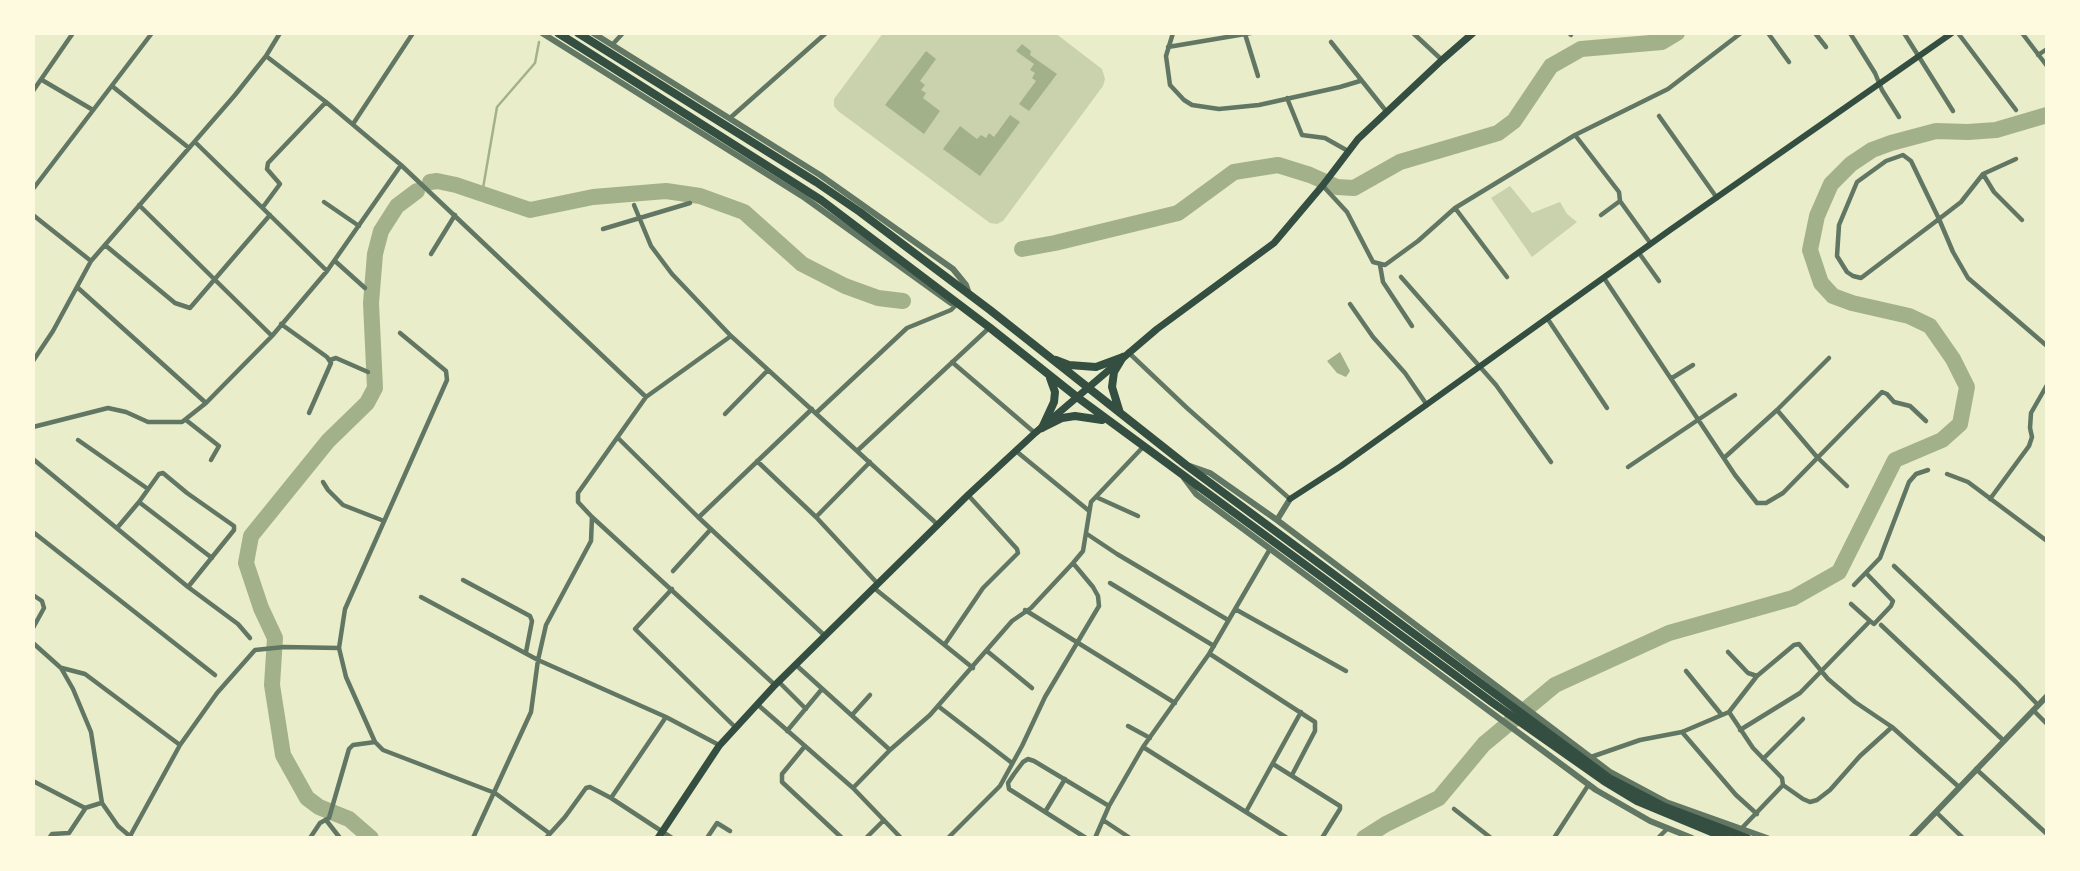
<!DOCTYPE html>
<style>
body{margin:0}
#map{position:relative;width:2080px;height:871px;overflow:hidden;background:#e9edc9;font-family:"DM Sans",sans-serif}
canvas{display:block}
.frame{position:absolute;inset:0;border:35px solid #fefae0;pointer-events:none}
</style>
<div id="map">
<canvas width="2080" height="871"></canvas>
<div class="frame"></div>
</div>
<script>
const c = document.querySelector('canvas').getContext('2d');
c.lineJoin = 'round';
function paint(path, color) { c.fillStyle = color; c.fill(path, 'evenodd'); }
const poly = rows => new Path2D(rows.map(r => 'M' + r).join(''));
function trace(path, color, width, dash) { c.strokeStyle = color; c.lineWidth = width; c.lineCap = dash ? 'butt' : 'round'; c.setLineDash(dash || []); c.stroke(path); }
paint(poly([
 [883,33,1055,33,1102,69,1105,79,1103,86,1003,221,997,224,990,223,838,111,834,106,834,99],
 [1510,186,1532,213,1560,202,1567,214,1577,222,1532,257,1491,198]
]), '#cad2ad');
paint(poly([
 [1022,44,1031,51,1030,55,1057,74,1029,111,1019,104,1036,81,1032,78,1035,73,1030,70,1034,64,1016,51],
 [926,51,936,59,920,81,925,85,921,90,926,93,923,98,940,111,924,134,885,105],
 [1010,115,1020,122,980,176,943,149,960,126,977,139,981,135,986,138,989,133,994,137],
 [1340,352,1350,371,1346,377,1337,373,1327,361]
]), '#a3b18a');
trace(poly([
 [482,194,497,107,535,63,539,42]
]), '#a3b18a', 2.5);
trace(poly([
 [430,182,437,181,456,185,530,210,593,197,666,191,700,196,744,212,802,264,845,286,878,298,903,301],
 [1022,249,1055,243,1178,213,1234,172,1278,165,1310,175,1337,187,1354,188,1400,162,1498,133,1514,121,1551,66,1581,49,1662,42,1677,33],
 [371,838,349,819,319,807,307,798,283,755,272,685,275,638,261,608,246,563,251,536,328,441,367,403,375,388,371,303,375,254,381,231,397,206,417,191],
 [1364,838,1386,824,1439,798,1484,744,1555,685,1669,633,1793,598,1839,572,1895,460,1942,440,1960,424,1967,387,1953,359,1930,326,1909,316,1852,303,1833,296,1821,283,1810,250,1817,216,1831,184,1851,164,1872,150,1891,143,1936,131,1968,132,1996,130,2047,115]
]), '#a3b18a', 16);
trace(poly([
 [1173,33,1166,56,1170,85,1184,100,1192,105,1219,109,1259,105,1340,87,1360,81],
 [1413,33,1442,60],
 [1569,33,1571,35],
 [1768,33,1789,62],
 [1815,33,1826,47],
 [1850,33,1875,73,1882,90,1899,117],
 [1904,33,1953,111],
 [1958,33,2016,110],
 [2022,33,2047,66],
 [1245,34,1258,76],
 [1331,42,1386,111],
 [612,45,623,33],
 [1168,47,1251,33],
 [2038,55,2047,49],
 [266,56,326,102,401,165,646,397],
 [42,80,93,110],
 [112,86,189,148],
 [33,91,73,33],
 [1287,98,1302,135,1325,138,1348,151],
 [1659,116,1717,198],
 [730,118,826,33],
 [353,124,413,33],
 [1575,135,1619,192,1620,201,1601,215],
 [195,142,327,271],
 [2016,159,1983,174,1961,202,1939,219,1861,278,1853,276,1847,272,1837,256,1839,225,1857,182,1886,161,1903,155,1911,161,1939,219,1953,252,1968,278,2047,346],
 [1983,174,1994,192,2022,220],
 [1323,186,1347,212,1373,262,1385,265,1418,241,1455,208,1575,135,1668,89,1741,33],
 [33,189,152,33],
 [1620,201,1651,244],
 [324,202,359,226],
 [139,205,272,336],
 [634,205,651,246,672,274,731,336,937,524],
 [263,207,280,184,267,169,268,163,326,102],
 [1455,208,1507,277],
 [33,215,91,261],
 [603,229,690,203],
 [105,245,175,303,190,308,270,215],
 [1639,253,1659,281],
 [431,254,455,215],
 [335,261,365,288],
 [1380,265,1383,282,1412,326],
 [1401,277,1496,385,1551,462],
 [1604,278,1735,475,1757,503,1766,503,1783,493,1882,392,1887,394,1894,402,1910,406,1926,421],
 [77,287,206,403],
 [1350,304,1373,337,1405,373,1427,405],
 [1547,318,1607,408],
 [281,324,327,357,331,363,309,413],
 [400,333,446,371,447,380,345,609,339,648,346,677,375,742,383,750,495,793,549,833],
 [1128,352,1187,408,1290,499],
 [330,360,336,358,368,372],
 [33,361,53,331,91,261,235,95,266,56,280,33],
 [952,362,1035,433],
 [1672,378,1693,365],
 [1777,410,1817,457,1847,486],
 [816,413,907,328,951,310,956,305],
 [725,414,768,370],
 [186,420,219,446,211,460],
 [33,427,108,408,126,412,148,422,182,422,206,403,272,336,327,271,401,165],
 [618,438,698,517,824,635],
 [78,440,148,489],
 [857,451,989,328],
 [1016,451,1088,510],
 [1724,458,1777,410,1829,358],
 [33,459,188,587,238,624,250,638],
 [757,461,816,517,870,462],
 [1628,467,1735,395],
 [1947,474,1968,482,2047,541],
 [323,482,328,490,343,505,384,521],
 [1096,497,1138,516],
 [1990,499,2029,446,2032,437,2030,428,2031,413,2047,385],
 [139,502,212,558],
 [592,517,775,685],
 [699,517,812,409],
 [816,517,878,584],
 [117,528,139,502,159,474,163,473,187,493,234,526,234,530,188,587],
 [33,532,215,675],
 [1087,534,1117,554,1228,620],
 [1894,566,2016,682,2038,705],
 [673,571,711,529],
 [463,580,530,616,532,621,526,652],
 [1110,583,1214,646],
 [1854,585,1880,558,1909,482,1916,474,1928,470],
 [874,588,973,668],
 [672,589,635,629,735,727],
 [33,595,42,601,44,608,33,628],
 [421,597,538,660,666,717,719,745],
 [1851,604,1870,621],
 [1235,609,1346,671],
 [1025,610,1175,703],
 [1881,625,2004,741],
 [33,643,61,668,73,689,91,732,102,803,118,826,132,838],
 [945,644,983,588,1018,553,1017,549,968,495],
 [987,651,1032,688],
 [1728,652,1748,673,1757,676],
 [1210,654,1315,722,1315,731,1292,775],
 [796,665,890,750],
 [62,668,85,674,180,745],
 [1686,671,1721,714],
 [779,682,806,709],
 [757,704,853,788,901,838],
 [938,706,1012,763],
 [2033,710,2047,724],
 [1729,712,1753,748,1782,778,1783,785,1741,829],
 [852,715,870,695],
 [1128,726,1150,738],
 [1740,730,1800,693,1870,621,1874,624,1891,606,1893,601,1866,573],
 [787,731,822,689],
 [1682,732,1736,795,1757,814],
 [805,746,782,774,782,782,842,838],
 [1143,747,1287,838],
 [1591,757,1640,740,1682,732,1729,712,1757,676,1794,645,1799,644,1828,679,1855,702,1892,727,1959,787],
 [1763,759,1803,719],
 [1273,764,1340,806,1340,809,1322,838],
 [1976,769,2047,834],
 [33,781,85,808,101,803],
 [1783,785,1803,799,1810,802,1817,800,1830,790,1860,756,1892,727],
 [853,788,890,750,930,715,1012,621,1031,608,1073,563,1083,551,1091,502,1143,447],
 [611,798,666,717],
 [1454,809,1491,838],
 [1247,810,1301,712],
 [1045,812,1065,779],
 [1936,812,1963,838],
 [326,820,340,838],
 [1103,820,1130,838],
 [49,838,52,834,69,833,85,809],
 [129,838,180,745,217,693,255,650,284,647,339,648],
 [310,838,320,823,329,818,349,749,353,745,375,742],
 [473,838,531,712,538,660,546,625,591,541,592,517,578,502,578,493,646,397,731,336],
 [546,838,565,817,586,788,590,787,611,798,672,838],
 [707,838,717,823,730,831],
 [866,838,884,820],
 [948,838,1000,786,1022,746,1045,697,1099,606,1098,596,1093,587,1073,563],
 [1086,838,1009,789,1008,783,1014,774,1023,762,1028,759,1034,761,1109,806],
 [1095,838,1109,806,1143,747,1209,654,1270,549],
 [1554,838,1589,784],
 [1658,838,1668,828]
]), '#617663', 4.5);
trace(poly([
 [542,33,805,198,951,303],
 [593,33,820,175,953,269,966,285,969,294],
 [1190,466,1210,473,1277,520,1610,772,1666,802,1767,838],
 [1184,478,1196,494,1596,790,1650,821,1692,838],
 [1277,520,1290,499],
 [1911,838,2047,696]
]), '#617663', 6);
trace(poly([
 [1290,499,1341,466,1670,230,1952,33]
]), '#344e41', 6);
trace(poly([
 [658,838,719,746,775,685,968,495,1035,433,1157,329,1274,243,1323,185,1358,139,1442,60,1473,33]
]), '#344e41', 7);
trace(poly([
 [558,33,821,200,989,327,1077,397,1493,703,1604,781,1637,801,1726,838],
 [578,33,816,182,860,212,990,310,1186,465,1609,778,1665,807,1747,838],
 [1056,360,1069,365,1096,367,1123,357],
 [1120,413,1112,387,1114,372,1123,357],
 [1042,428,1062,418,1075,416,1102,420],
 [1042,428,1054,402,1055,392,1050,378]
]), '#344e41', 8);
</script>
